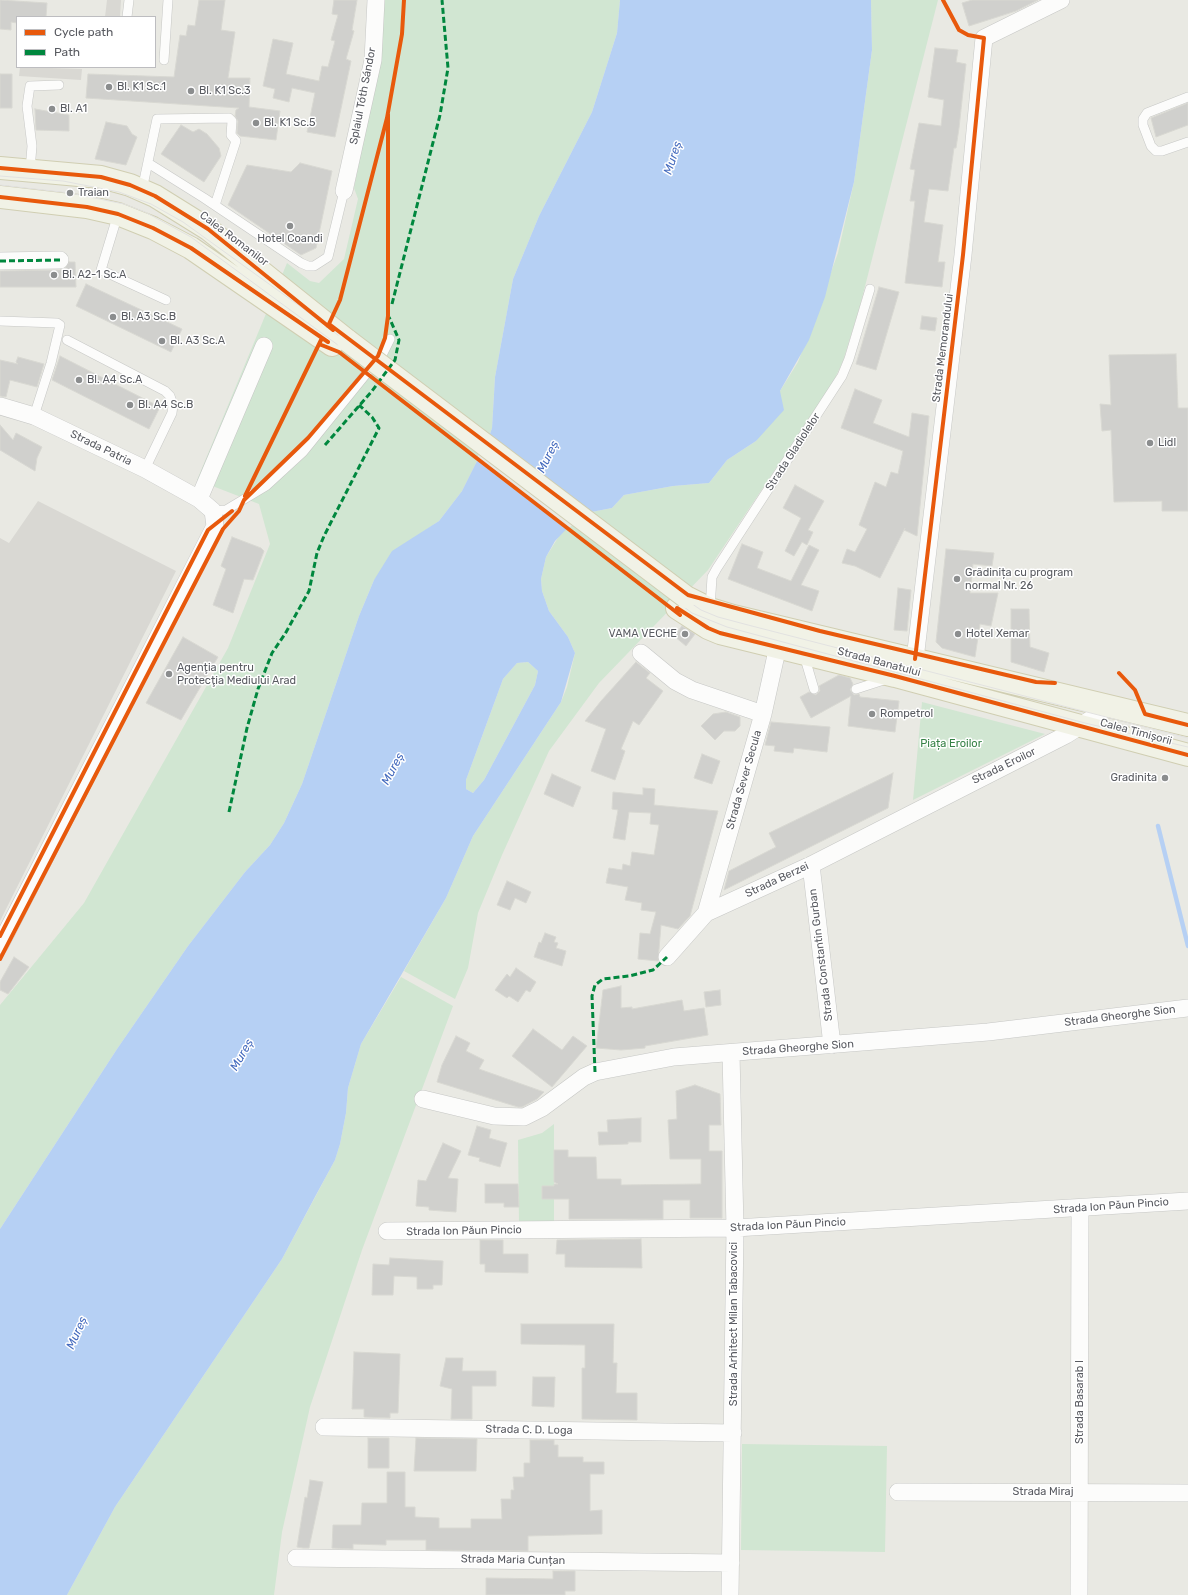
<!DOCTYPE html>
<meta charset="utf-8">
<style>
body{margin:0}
#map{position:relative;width:1188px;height:1595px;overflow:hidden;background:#e9e9e3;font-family:Rubik,sans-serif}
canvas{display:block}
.legend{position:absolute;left:16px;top:16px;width:140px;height:52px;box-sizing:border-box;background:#fff;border:1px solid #bdbdc0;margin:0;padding:5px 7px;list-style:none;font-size:12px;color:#595b61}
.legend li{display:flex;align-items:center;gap:8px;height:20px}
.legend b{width:20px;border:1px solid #bdbdc0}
</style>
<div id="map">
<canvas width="1188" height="1595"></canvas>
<ul class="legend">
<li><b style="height:5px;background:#e8590c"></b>Cycle path</li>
<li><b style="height:5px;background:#00873e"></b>Path</li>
</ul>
</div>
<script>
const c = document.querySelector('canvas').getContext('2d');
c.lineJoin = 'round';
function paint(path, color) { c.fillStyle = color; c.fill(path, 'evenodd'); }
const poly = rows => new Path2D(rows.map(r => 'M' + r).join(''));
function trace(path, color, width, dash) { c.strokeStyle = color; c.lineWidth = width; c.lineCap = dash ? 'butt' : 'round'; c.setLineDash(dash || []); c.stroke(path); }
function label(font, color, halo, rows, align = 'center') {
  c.font = font + ' Rubik,sans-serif'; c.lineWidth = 3; c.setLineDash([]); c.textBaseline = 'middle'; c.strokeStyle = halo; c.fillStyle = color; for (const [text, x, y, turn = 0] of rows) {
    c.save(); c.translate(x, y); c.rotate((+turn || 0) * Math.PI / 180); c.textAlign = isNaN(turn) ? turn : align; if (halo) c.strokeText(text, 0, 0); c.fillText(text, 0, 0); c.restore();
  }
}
paint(poly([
 [107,0,121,0,120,17,105,17],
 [20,67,82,69,81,80,19,76],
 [38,501,176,571,0,921,0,538,9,543]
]), '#d9d8d3');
paint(poly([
 [380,0,620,0,617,33,592,112,539,216,513,279,495,377,492,428,489,437,462,491,439,521,423,532,374,580,359,616,302,784,284,823,270,845,245,872,188,946,117,1049,0,1229,0,1005,84,903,228,648,270,544,259,504,197,480,287,263,310,281,319,283,344,259,358,199,354,188,381,51],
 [871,0,938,0,860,306,843,361,832,385,821,401,708,570,599,683,549,751,502,855,478,913,468,968,455,999,404,971,446,898,473,836,561,702,567,687,575,653,568,637,549,611,542,591,541,579,546,557,559,536,581,514,612,508,624,495,673,486,709,483,727,460,756,441,780,391,798,362,838,253,854,182,872,50],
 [528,662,538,671,535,685,484,780,473,793,466,789,466,780,503,679,517,663],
 [922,702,1045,734,913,800],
 [401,977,453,1006,362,1250,310,1407,282,1532,274,1595,67,1595,115,1507,282,1259,335,1160,340,1144,346,1113,348,1088,361,1044],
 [554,1124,554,1186,542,1186,542,1199,554,1199,554,1223,519,1223,518,1140,542,1133],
 [742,1444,887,1446,885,1552,741,1550]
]), '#d1e6d2');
paint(poly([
 [620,0,871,0,872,50,854,182,825,297,809,340,780,391,784,410,756,441,727,460,709,483,673,486,624,495,612,508,581,514,555,541,546,557,541,579,542,591,549,611,568,637,575,653,561,702,473,836,446,898,361,1044,348,1088,346,1113,340,1144,335,1160,316,1195,282,1259,115,1507,67,1595,0,1595,0,1229,117,1049,188,946,245,872,270,845,284,823,302,784,359,616,374,580,392,551,439,521,462,491,489,437,492,428,495,377,513,279,539,216,592,112,617,33],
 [528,662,538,671,535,685,484,780,473,793,466,789,466,780,503,679,517,663]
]), '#b6d0f4');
paint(poly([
 [486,440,582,516,567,530,476,460]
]), '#e9e9e3');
trace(poly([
 [1158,826,1188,946]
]), '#b6d0f4', 4.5);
const building = poly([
 [0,0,47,3,46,17,17,17,17,23,11,22,11,30,0,29,0,0],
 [199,0,225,0,221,30,235,32,228,78,250,78,249,107,280,111,276,140,240,136,237,133,238,121,235,116,236,110,239,108,86,98,88,74,174,77,180,35,186,36,188,25,195,26,199,0],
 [334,0,357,0,352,30,354,31,346,59,351,61,335,137,307,132,315,93,292,88,289,102,273,98,275,89,263,86,273,39,293,43,286,74,319,81,322,66,328,67,335,41,331,40,338,15,332,14,334,0],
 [972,0,1038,0,1016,11,969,26,962,3,972,0],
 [935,48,958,50,956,62,966,64,959,128,956,148,954,148,948,191,929,189,924,222,943,225,938,262,945,262,942,287,905,283,915,201,910,201,915,170,910,169,919,123,941,126,944,100,928,97,935,48],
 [0,74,12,74,12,108,0,108,0,74],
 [1188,103,1188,125,1156,137,1151,118,1188,103],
 [35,109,69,115,69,131,36,130,35,109],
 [106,122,127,126,132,134,137,137,126,165,95,159,106,122],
 [181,125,193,132,199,129,207,134,219,148,221,156,204,182,161,154,181,125],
 [300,163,332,171,316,248,301,255,228,205,247,165,291,172,300,163],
 [69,262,75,262,76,287,0,287,0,271,60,270,65,268,69,262],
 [86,284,182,329,171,352,76,306,86,284],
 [879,287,899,292,876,370,856,364,879,287],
 [922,316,937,318,935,331,920,329,922,316],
 [1176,354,1178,408,1188,408,1188,511,1162,511,1162,501,1114,502,1111,430,1102,431,1100,404,1111,405,1109,355,1176,354],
 [60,356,160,407,149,429,52,380,60,356],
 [18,357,44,364,37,387,10,380,6,397,0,396,0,360,18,364,16,362,18,357],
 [855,389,882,400,873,423,909,437,912,413,929,416,917,536,904,530,905,528,880,578,855,566,842,563,847,549,855,552,867,529,859,525,875,482,886,487,891,472,898,474,903,451,841,428,855,389],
 [0,425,13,440,16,433,42,447,37,458,35,471,0,450,0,425],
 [795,485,824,501,808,530,813,532,807,545,802,542,794,556,785,551,801,518,783,508,795,485],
 [232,537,261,548,264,551,253,580,244,579,233,613,213,605,226,569,221,566,232,537],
 [742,544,763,552,757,568,791,581,809,545,819,550,801,585,819,591,812,611,728,579,742,544],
 [946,549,994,553,992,566,973,564,970,593,998,593,991,626,980,624,975,657,942,648,936,642,946,549],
 [898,588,911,590,907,631,894,630,898,588],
 [1011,609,1029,609,1030,647,1049,653,1044,672,1011,662,1011,609],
 [682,626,695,634,686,646,674,636,682,626],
 [183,637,218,657,181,720,146,703,183,637],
 [636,662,650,673,646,678,663,691,639,725,633,721,621,749,625,751,615,780,591,771,606,729,585,721,601,701,636,662],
 [839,675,850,678,853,684,850,690,854,695,859,694,860,697,899,701,895,732,848,726,851,696,811,718,800,697,809,692,816,695,820,691,819,686,839,675],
 [726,712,740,717,740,726,735,731,724,731,715,740,701,726,713,714,726,712],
 [771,722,830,727,827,752,794,748,793,753,774,751,775,746,765,745,771,722],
 [702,754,720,761,712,784,694,778,702,754],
 [893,773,888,808,724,890,729,871,776,847,769,833,893,773],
 [552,774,581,787,573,807,544,794,552,774],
 [643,788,655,789,654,805,718,811,690,916,678,929,661,925,658,961,638,959,640,933,650,934,656,912,641,910,642,903,625,900,628,887,606,883,609,868,622,870,623,864,630,866,632,852,654,855,659,825,650,824,651,813,629,812,625,840,613,838,618,810,612,809,613,792,643,795,643,788],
 [507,881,531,892,526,903,515,898,510,910,497,905,507,881],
 [545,933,556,937,554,942,558,943,556,948,566,951,562,966,534,957,539,942,541,943,545,933],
 [14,957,29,967,8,994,0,990,0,982,14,957],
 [516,968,536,982,530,992,526,990,518,1002,509,996,507,998,495,990,507,974,510,977,516,968],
 [621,986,621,1008,632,1007,632,1009,682,1000,684,1011,704,1008,708,1035,645,1046,645,1048,621,1050,596,1048,603,990,621,986],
 [720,990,721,1005,706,1007,704,992,720,990],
 [533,1029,562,1050,573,1036,587,1046,552,1087,512,1056,533,1029],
 [456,1036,470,1043,466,1051,484,1060,479,1069,544,1092,537,1099,522,1107,518,1107,437,1082,442,1065,456,1036],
 [695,1085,720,1094,721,1125,709,1125,709,1151,722,1151,722,1218,690,1218,690,1200,663,1200,663,1219,569,1219,569,1199,542,1199,542,1186,554,1186,554,1184,558,1184,554,1182,554,1150,568,1150,568,1157,596,1157,597,1179,621,1179,621,1185,701,1184,701,1159,670,1159,668,1120,677,1119,676,1091,695,1085],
 [641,1118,641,1142,628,1142,628,1144,599,1145,598,1132,608,1132,607,1120,641,1118],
 [477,1126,491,1130,489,1138,507,1143,500,1167,479,1161,480,1158,468,1155,477,1126],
 [443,1143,461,1151,448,1178,458,1179,456,1212,429,1210,429,1207,416,1206,418,1180,426,1181,443,1143],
 [485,1184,518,1184,519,1207,504,1207,504,1203,485,1203,485,1184],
 [641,1239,642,1268,565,1267,565,1254,556,1254,557,1240,641,1239],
 [480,1240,503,1240,503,1254,528,1254,528,1273,485,1272,485,1264,480,1264,480,1240],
 [390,1258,443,1261,442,1285,433,1285,433,1289,417,1289,417,1277,394,1276,393,1295,372,1295,373,1264,389,1265,390,1258],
 [521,1324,614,1324,613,1363,617,1363,616,1393,637,1393,637,1420,582,1419,582,1368,585,1368,585,1345,521,1344,521,1324],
 [354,1352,400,1354,398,1413,390,1413,390,1418,364,1417,364,1409,352,1409,354,1352],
 [446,1358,463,1358,462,1371,496,1371,496,1386,472,1386,472,1419,451,1419,452,1389,440,1386,446,1358],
 [533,1377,555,1377,554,1407,532,1406,533,1377],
 [368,1438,389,1438,389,1468,368,1468,368,1438],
 [416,1438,477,1439,476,1471,414,1471,416,1438],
 [530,1440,554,1440,554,1445,558,1445,558,1457,583,1457,583,1462,604,1462,604,1474,590,1474,590,1511,602,1510,602,1534,528,1536,528,1551,426,1550,426,1540,386,1540,386,1545,353,1544,353,1549,332,1548,333,1525,361,1525,362,1503,387,1503,387,1472,405,1472,405,1507,415,1507,415,1517,439,1518,439,1528,471,1528,471,1519,502,1519,501,1499,511,1499,511,1490,514,1490,513,1477,524,1477,524,1463,530,1463,530,1440],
 [310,1480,323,1482,309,1548,303,1548,297,1547,305,1497,307,1498,310,1480],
 [553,1571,575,1571,575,1591,565,1591,565,1595,486,1595,486,1578,553,1579,553,1571]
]);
paint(building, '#d0d0cd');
trace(building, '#d8d8d2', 1);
const lane = poly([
 [127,17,129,0],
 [164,60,168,0],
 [1188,97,1147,113,1143,119,1143,125,1151,146,1156,151,1162,151,1188,142],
 [148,163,204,198,301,263,308,266,314,266,328,257,344,191],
 [30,170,32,146,27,106,30,86,59,85],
 [142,190,157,119,229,118,232,121,231,135,236,141,215,205],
 [118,214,101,270,166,300],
 [0,321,57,323,60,325,51,363,34,416],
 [67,340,165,391,170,396,173,405,172,413,145,469],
 [213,511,226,510,266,486,303,452,383,353,390,339],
 [710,609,712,577,717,568,842,376,849,359,870,289],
 [804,655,814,689],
 [856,689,887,679]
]);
const street = poly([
 [344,191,373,60,376,0],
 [0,261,60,260],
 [0,406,34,416,145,469,199,499,213,511,215,526,0,945],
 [199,499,264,346],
 [641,653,675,681,692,690,763,714],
 [915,659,963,255,984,38,1061,0],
 [811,865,832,1045],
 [706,913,763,714,778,646],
 [667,957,706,913,811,865,1066,735,1099,714,1104,705],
 [423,1099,494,1116,524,1117,542,1108,584,1077,595,1072,674,1057,988,1032,1188,1008],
 [387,1231,735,1228,1188,1201],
 [324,1427,733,1433],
 [898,1492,1188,1493],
 [296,1558,731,1563],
 [730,1595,735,1228,731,1053],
 [1079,1595,1080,1209]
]);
const primary = poly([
 [0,168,101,177,130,185,155,196,208,229,348,341],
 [0,197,87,207,118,214,153,228,191,248,332,345],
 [686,597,710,609,733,616,1188,725],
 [677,608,708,628,720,633,895,676,1188,755]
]);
trace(lane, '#c6c7c5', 10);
trace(street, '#c6c7c5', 18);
trace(primary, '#d0ceb2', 24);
trace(lane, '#fcfcfb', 9);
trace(street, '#fcfcfb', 17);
trace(primary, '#f1f2e6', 22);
trace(poly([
 [0,176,63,181,119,192,151,204,183,222,301,307,685,599,701,610,718,617,748,625,1188,738],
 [0,185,70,193,124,204,145,212,191,237,342,348,692,613,727,627,1085,723,1188,747]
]), '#e2e2e1', 1);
const primaryBridge = poly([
 [348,341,686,597]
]);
trace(primaryBridge, '#d0ceb2', 24, []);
trace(primaryBridge, '#f1f2e6', 22);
trace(poly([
 [0,261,60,260],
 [392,304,440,115,448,68,442,0],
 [325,445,372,391,395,360,399,340,389,317],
 [229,812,247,728,258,689,272,653,285,634,309,591,317,553,324,536,379,428,372,417,359,405],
 [595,1072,592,996,595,985,603,979,629,976,653,970,667,957]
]), '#00873e', 3, [6, 3]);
trace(poly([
 [0,168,101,177,130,185,155,196,208,229,333,330],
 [0,197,87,207,118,214,153,228,191,248,328,342],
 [329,324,688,595,820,631,1036,682,1055,683],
 [328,326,340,300,387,118,402,34,404,0],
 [319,344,339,352,680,615],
 [245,496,322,338],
 [677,608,708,628,720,633,895,676,1188,755],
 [915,659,963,255,984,38,968,35,959,30,943,0],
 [1119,673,1135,690,1145,714,1188,725],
 [0,936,208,530,232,511],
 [0,959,223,529,239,511,244,500,308,438,378,356,385,338,388,316,388,114]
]), '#e8590c', 4);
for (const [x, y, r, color] of [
 [109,87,4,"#8b8d8e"],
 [191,91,4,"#8b8d8e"],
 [52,109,4,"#8b8d8e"],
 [256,123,4,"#8b8d8e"],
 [70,193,4,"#8b8d8e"],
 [290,226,4,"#8b8d8e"],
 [54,275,4,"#8b8d8e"],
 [113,317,4,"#8b8d8e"],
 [162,341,4,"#8b8d8e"],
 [79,380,4,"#8b8d8e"],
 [130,405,4,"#8b8d8e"],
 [1150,443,4,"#8b8d8e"],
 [957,579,4,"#8b8d8e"],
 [685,634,4,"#8b8d8e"],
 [958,634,4,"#8b8d8e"],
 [169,674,4,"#8b8d8e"],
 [872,714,4,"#8b8d8e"],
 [1165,778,4,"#8b8d8e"]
]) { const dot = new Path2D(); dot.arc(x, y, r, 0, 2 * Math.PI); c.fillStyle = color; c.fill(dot); trace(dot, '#fff', 1.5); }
label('11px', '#595b61', '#fff', [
 ["Bl. K1 Sc.1",117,87],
 ["Bl. K1 Sc.3",199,91],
 ["Bl. A1",60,109],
 ["Bl. K1 Sc.5",264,123],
 ["Traian",78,193],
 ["Hotel Coandi",290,239,"center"],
 ["Bl. A2-1 Sc.A",62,275],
 ["Bl. A3 Sc.B",121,317],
 ["Bl. A3 Sc.A",170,341],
 ["Bl. A4 Sc.A",87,380],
 ["Bl. A4 Sc.B",138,405],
 ["Lidl",1158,443],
 ["Grădinița cu program",965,573],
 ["normal Nr. 26",965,586],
 ["VAMA VECHE",677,634,"right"],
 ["Hotel Xemar",966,634],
 ["Agenţia pentru",177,668],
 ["Protecţia Mediului Arad",177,681],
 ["Rompetrol",880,714],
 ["Gradinita",1157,778,"right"]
], 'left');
label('11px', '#595b61', '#fff', [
 ["Splaiul Tóth Sándor",363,96,-79],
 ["Calea Romanilor",234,239,37],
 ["Strada Memorandului",943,348,-83],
 ["Strada Patria",101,448,26],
 ["Strada Gladiolelor",793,452,-57],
 ["Strada Banatului",879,662,15],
 ["Calea Timișorii",1136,732,15],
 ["Strada Eroilor",1004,766,-26],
 ["Strada Sever Secula",744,780,-74],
 ["Strada Berzei",777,880,-25],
 ["Strada Constantin Gurban",821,955,-97],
 ["Strada Gheorghe Sion",1120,1016,-7],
 ["Strada Gheorghe Sion",798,1048,-4],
 ["Strada Ion Păun Pincio",1111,1206,-4],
 ["Strada Ion Păun Pincio",788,1225,-3],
 ["Strada Ion Păun Pincio",464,1231,-1],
 ["Strada Arhitect Milan Tabacovici",734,1324,-90],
 ["Strada Basarab I",1080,1402,-90],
 ["Strada C. D. Loga",529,1430,1],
 ["Strada Miraj",1043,1492],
 ["Strada Maria Cunțan",513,1560,1]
]);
label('11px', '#378247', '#fff', [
 ["Piața Eroilor",951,744]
]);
label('italic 12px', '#456bbe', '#fff', [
 ["Mureș",673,158,-72],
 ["Mureș",548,457,-64],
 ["Mureș",393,769,-62],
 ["Mureș",242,1055,-60],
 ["Mureș",77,1333,-66]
]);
</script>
